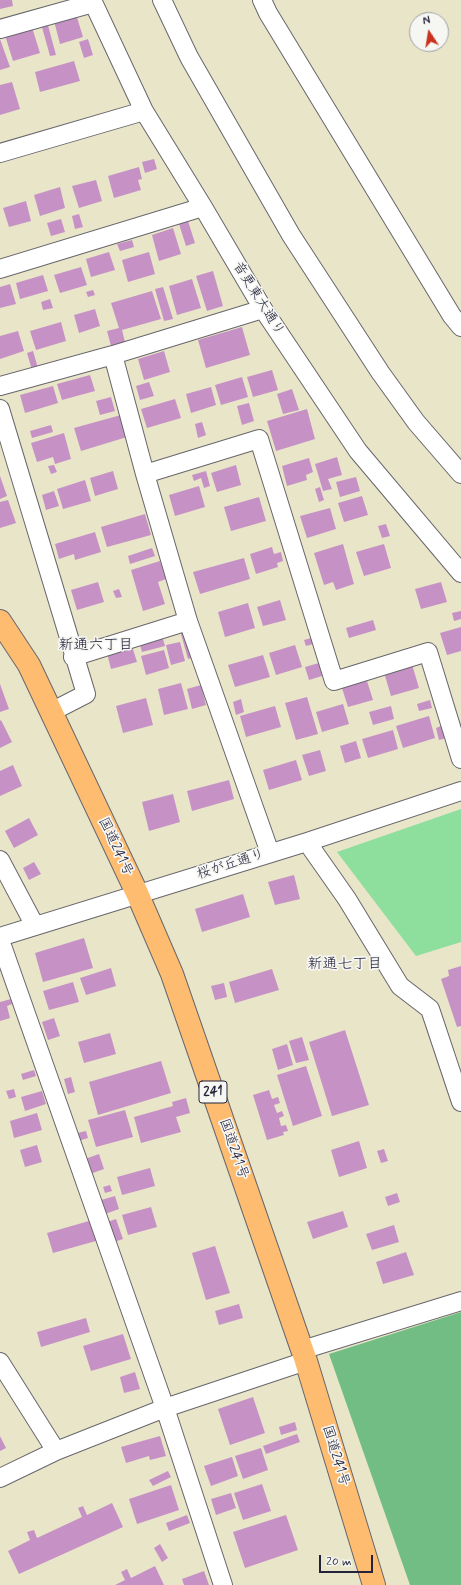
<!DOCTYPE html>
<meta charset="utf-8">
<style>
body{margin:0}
#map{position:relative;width:461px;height:1585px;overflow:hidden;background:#e9e5c8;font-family:Mynerve,sans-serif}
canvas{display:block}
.north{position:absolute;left:409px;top:12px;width:40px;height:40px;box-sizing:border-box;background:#f6f6f2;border:1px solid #a1a1a9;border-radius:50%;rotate:348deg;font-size:11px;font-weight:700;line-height:16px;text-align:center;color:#22223b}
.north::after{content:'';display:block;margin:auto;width:14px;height:18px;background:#c8321e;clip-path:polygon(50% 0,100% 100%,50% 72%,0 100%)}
.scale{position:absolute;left:319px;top:1555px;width:54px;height:18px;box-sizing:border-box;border:2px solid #22223b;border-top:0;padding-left:5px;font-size:12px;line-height:14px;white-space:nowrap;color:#22223b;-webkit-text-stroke:3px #f6f6f2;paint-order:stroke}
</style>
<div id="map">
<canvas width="461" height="1585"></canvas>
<div class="north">N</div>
<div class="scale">20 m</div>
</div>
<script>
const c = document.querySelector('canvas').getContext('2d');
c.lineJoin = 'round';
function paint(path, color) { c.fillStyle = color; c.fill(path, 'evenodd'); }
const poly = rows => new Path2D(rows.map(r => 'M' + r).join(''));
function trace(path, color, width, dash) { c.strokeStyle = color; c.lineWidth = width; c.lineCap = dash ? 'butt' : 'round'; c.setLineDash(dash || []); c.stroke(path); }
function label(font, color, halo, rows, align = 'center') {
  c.font = font + ' Mynerve,"Klee One",sans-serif'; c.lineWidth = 3.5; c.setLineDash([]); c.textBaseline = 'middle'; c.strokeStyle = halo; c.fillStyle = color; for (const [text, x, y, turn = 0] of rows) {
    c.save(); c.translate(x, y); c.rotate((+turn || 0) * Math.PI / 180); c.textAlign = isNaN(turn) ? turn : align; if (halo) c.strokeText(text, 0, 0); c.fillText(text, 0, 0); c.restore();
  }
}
paint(poly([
 [461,809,461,942,416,956,337,852]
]), '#8ede9d');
paint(poly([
 [461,1312,461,1585,410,1585,329,1354]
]), '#72bd84');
paint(poly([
 [0,0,12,0,13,6,0,9],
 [76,14,83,37,60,44,54,21],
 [46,18,56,55,50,56,40,20],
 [31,24,40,53,13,61,4,32],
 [0,39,10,67,0,70],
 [88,39,93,55,84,58,79,42],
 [74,61,80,81,40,92,35,72],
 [12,82,20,109,0,115,0,85],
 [154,159,157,169,145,173,142,162],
 [139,167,142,179,138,180,141,190,114,198,108,176],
 [96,180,102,201,79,208,72,186],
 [60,187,65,208,40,216,34,195],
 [26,201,31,221,9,227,3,208],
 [79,214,83,227,75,229,72,216],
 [61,219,65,232,51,236,47,223],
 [188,221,195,243,186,246,179,224],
 [173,228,181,254,159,261,152,235],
 [132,240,134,247,120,251,117,244],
 [109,252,115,270,91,277,86,259],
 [149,252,155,274,128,282,122,260],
 [81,267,87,285,60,293,54,275],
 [213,271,223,306,207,311,196,276],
 [43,275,48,291,20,299,16,283],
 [192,279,201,308,177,315,169,286],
 [10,284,16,304,0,308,0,287],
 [163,287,173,319,164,321,155,289],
 [93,290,95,295,88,297,86,292],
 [152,291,161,319,122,330,125,342,111,346,107,331,119,328,111,303],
 [50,299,53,308,43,310,41,302],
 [95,309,100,326,79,333,74,315],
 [61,322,66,341,36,350,30,331],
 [242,327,250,355,206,368,198,340],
 [18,331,24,351,0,359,0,336],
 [33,351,38,368,32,370,27,353],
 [164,351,170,372,144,380,138,359],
 [272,370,278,390,253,397,247,377],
 [90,375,95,391,62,400,57,384],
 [242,377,248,397,221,405,215,385],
 [149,382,154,396,140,400,136,386],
 [53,386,58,403,25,413,20,395],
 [211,387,216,405,191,413,186,394],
 [292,389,299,410,283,414,277,394],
 [111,397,115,411,100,415,96,401],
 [175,399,181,418,147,428,141,409],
 [249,403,254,421,242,425,237,406],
 [307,409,315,439,276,451,267,421],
 [121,415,127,437,81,451,74,428],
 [202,422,206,435,198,438,195,424],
 [51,425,53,432,32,438,30,431],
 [64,433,71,459,55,464,53,457,37,462,31,443],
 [337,457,342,475,328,479,332,489,323,491,315,464],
 [309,458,313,472,306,475,307,480,287,486,282,466],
 [54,465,57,472,51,474,48,466],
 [236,465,241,485,217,492,211,473],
 [113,471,118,489,95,496,90,478],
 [206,471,210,486,204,488,201,478,194,481,192,475],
 [0,476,7,496,0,499],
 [356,477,360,491,340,497,336,482],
 [85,480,91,501,63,509,57,489],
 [199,486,205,507,175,516,169,495],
 [320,487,324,500,319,502,315,489],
 [54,491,59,506,46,510,42,495],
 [362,496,368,515,344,522,338,503],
 [259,497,266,521,231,531,224,507],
 [8,500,16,523,0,528,0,502],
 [330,508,336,529,307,538,300,516],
 [145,514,151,535,107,547,101,527],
 [386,524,390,536,382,538,378,526],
 [95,532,101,552,75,560,74,554,59,559,55,544],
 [343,544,354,584,336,590,333,582,324,585,314,553],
 [384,544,391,568,364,576,356,552],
 [272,547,274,554,281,552,283,561,277,563,278,567,256,574,250,554],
 [152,548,155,556,130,564,128,556],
 [244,558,250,579,200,594,193,572],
 [160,561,166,579,158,582,165,604,143,611,131,570],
 [98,582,104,602,77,610,71,590],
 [441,582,447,602,421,609,415,589],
 [119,589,122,597,116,598,113,591],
 [280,600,286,620,263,626,257,607],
 [248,603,255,628,225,637,218,612],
 [461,611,461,619,454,621,452,613],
 [373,620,376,630,349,638,346,628],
 [188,625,196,657,188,659,179,627],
 [461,627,461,651,447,655,440,633],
 [161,632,165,646,142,652,138,638],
 [311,638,313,644,306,646,304,640],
 [180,642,185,661,171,665,166,645],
 [295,645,302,667,276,675,269,653],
 [132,646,137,662,111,669,107,653],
 [164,650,169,668,146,675,141,656],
 [263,655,270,677,235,687,228,665],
 [411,661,419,688,391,696,383,669],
 [319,663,322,676,309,680,305,667],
 [367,681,373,700,348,707,342,688],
 [181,683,188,709,164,715,158,689],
 [0,684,9,709,0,712],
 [201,685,206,705,192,709,187,689],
 [307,697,318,734,296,740,285,703],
 [146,698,153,725,123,733,116,706],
 [241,699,244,712,236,715,233,702],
 [430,700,432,708,419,711,417,704],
 [343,704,349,724,322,732,316,712],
 [275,706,281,727,246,737,240,716],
 [391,706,394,719,373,725,369,712],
 [429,716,435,738,403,748,396,726],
 [1,720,12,742,0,748,0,721],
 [443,725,447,738,439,740,436,728],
 [393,730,398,749,368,758,362,739],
 [356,741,361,758,345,763,340,746],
 [320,750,326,771,309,776,302,755],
 [296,760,302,780,269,790,263,770],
 [13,765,22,786,0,796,0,771],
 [229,780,234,799,192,811,187,791],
 [173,794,180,822,149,831,142,802],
 [29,818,38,835,14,848,5,831],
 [34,862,41,874,29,880,23,868],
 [294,875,300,899,275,905,268,882],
 [243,894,250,917,202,932,195,909],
 [84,938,93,968,43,982,35,953],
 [461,966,461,1026,457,1027,441,979,449,976,448,970],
 [111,968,116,986,86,995,80,978],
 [272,969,279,990,235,1003,229,982],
 [73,982,79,1002,49,1010,43,991],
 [224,983,227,997,215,1000,211,986],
 [11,999,12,1004,7,1006,10,1018,0,1021,0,1002],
 [54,1018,60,1036,48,1040,42,1022],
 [345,1030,369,1105,332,1116,309,1042],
 [110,1033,116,1054,84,1063,78,1042],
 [302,1037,309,1060,296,1063,289,1041],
 [287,1044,293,1065,278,1070,272,1049],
 [161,1061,171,1093,98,1115,89,1082],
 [306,1066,322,1116,293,1126,277,1075],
 [34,1070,36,1076,23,1080,21,1074],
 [71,1077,75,1092,68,1094,64,1079],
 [14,1089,16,1097,9,1099,6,1091],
 [269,1090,272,1099,278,1097,280,1103,274,1105,277,1113,282,1111,284,1116,279,1118,281,1126,286,1125,288,1131,283,1132,284,1135,267,1140,253,1095],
 [42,1091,46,1104,25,1111,21,1097],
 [186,1098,190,1113,176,1117,181,1132,141,1143,134,1117,173,1106,172,1102],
 [125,1110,133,1137,96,1147,88,1120],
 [37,1113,42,1130,14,1138,10,1121],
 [86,1131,88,1138,75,1142,73,1134],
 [359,1141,367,1168,339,1177,331,1150],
 [37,1145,42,1162,25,1167,20,1150],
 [384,1149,388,1161,381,1163,377,1151],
 [99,1154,104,1169,90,1174,85,1159],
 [150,1168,155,1186,122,1195,117,1177],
 [110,1185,112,1191,105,1193,103,1187],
 [397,1193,400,1202,388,1206,385,1197],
 [115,1196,119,1209,105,1214,101,1200],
 [151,1207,157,1227,128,1235,122,1215],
 [343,1211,348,1227,313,1239,307,1222],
 [116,1219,123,1239,114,1242,107,1222],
 [89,1221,96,1241,53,1253,47,1233],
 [394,1225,399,1242,372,1250,366,1234],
 [215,1246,230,1293,206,1300,192,1253],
 [406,1252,414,1275,383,1284,376,1262],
 [239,1304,243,1318,219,1325,215,1311],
 [86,1318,90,1332,41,1347,37,1332],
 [123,1334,131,1359,91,1371,83,1346],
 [135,1372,140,1389,124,1393,120,1377],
 [253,1397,265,1433,230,1445,218,1409],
 [295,1422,297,1430,281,1435,279,1427],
 [297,1434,300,1442,266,1454,263,1446],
 [0,1436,6,1448,0,1451],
 [160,1436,166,1456,150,1460,149,1456,126,1463,121,1447],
 [261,1448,268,1470,243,1479,235,1456],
 [232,1457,238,1476,211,1486,204,1466],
 [168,1471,171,1477,153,1486,149,1480],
 [262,1484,271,1511,243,1520,234,1493],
 [171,1485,179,1510,137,1524,129,1499],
 [231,1493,236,1508,216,1515,211,1499],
 [112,1503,123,1527,19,1574,8,1551,30,1540,27,1532,34,1530,37,1538,82,1517,78,1508,83,1506,87,1515],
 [187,1515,190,1523,169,1531,166,1523],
 [286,1515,298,1550,245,1568,233,1532],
 [160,1544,168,1558,162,1562,154,1548],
 [155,1566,164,1585,115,1585,125,1580,121,1572,127,1569,131,1578],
 [204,1571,209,1585,184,1585,182,1579]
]), '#c692c6');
const minor = poly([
 [92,0,144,111,203,207,263,309,358,451,461,573],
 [162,0,189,57,291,235,380,372,416,422,461,474],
 [262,0,268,13,452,316,461,327],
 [0,29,93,3],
 [0,153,144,111],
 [0,269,203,207],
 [113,355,263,309],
 [0,386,113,355,145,474,188,621,270,853],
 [0,409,86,694,51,712],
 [145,474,259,439,334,681,428,652,461,759],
 [73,657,188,621],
 [307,842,347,899,400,986,430,1009,461,1102],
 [0,860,35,926],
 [0,937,307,842,461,791],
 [0,940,165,1408,223,1585],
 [302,1350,461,1301],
 [0,1362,56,1451],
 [0,1478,56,1451,165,1408,306,1361]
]);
const highway = poly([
 [0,621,29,665,137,893,172,974,306,1361,374,1585]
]);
trace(minor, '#68666c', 20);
trace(highway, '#68666c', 24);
trace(minor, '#fff', 18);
trace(highway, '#fdbc70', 22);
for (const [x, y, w] of [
 [213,1092,28]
]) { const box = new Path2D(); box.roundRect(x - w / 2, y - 11, w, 22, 3); c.fillStyle = '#f6f6f2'; c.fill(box); trace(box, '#22223b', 1); }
label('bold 13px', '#22223b', null, [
 ["241",213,1092]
]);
label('14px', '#22223b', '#f6f6f2', [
 ["音更東大通り",258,299,58],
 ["国道241号",115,847,65],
 ["桜が丘通り",231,865,-18],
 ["国道241号",233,1149,71],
 ["国道241号",335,1456,73]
]);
label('15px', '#22223b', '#f6f6f2', [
 ["新通六丁目",96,646],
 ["新通七丁目",345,965]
]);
</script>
